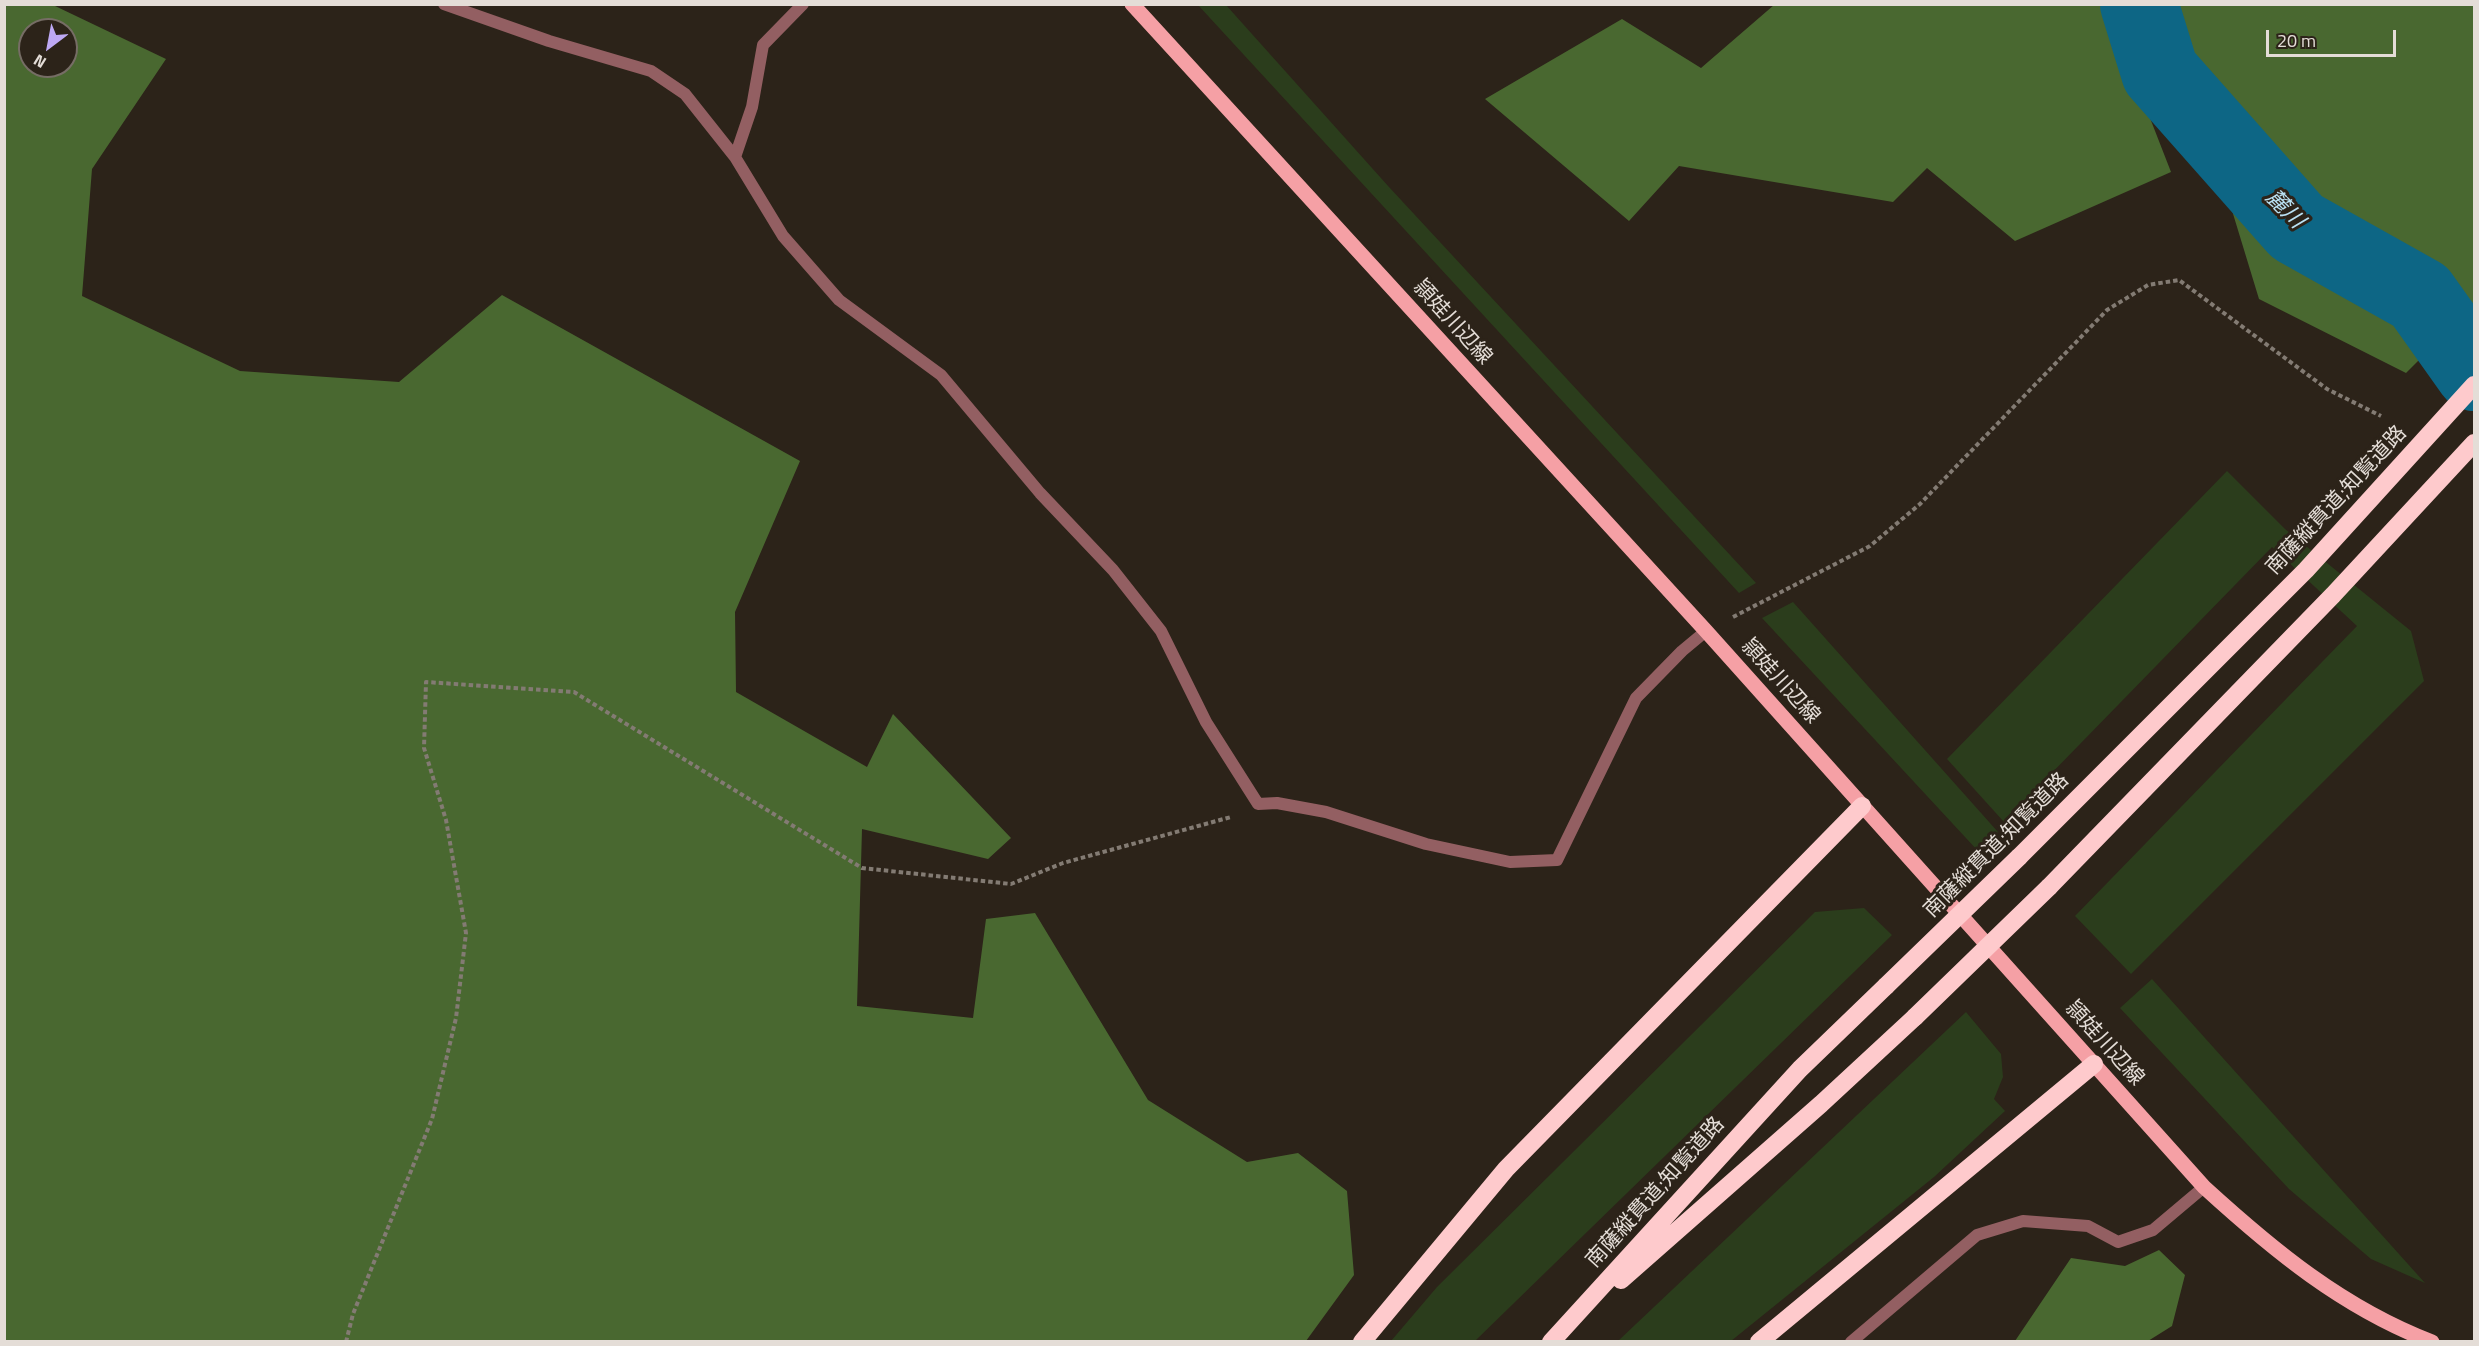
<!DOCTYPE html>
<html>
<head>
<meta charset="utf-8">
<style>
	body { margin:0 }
	#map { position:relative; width:2479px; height:1346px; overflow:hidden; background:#2c2319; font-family:"Titillium Web",sans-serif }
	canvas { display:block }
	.frame { position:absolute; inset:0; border:6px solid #e4ddd7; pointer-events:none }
	.north { position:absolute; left:18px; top:18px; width:60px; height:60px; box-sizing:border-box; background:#2c2319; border:2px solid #766d65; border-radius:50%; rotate:212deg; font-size:16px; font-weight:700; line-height:24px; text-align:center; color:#e4ddd7 }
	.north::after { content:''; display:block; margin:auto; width:21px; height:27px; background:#bea9f4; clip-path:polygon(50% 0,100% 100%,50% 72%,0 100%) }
	.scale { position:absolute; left:2266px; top:30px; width:130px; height:27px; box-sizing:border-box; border:3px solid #e4ddd7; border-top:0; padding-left:8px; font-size:18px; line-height:21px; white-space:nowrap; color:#e4ddd7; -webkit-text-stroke:4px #2c2319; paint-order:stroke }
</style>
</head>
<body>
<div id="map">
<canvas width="2479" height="1346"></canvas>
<div class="frame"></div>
<div class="north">N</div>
<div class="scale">20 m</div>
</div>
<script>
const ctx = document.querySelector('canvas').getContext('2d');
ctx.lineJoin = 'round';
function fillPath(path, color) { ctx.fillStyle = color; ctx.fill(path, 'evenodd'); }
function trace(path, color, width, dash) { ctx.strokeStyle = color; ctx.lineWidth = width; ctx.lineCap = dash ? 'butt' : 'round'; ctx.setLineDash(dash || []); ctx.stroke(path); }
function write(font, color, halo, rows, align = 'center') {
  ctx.font = font + ' "Titillium Web","Noto Sans JP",sans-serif'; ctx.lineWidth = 6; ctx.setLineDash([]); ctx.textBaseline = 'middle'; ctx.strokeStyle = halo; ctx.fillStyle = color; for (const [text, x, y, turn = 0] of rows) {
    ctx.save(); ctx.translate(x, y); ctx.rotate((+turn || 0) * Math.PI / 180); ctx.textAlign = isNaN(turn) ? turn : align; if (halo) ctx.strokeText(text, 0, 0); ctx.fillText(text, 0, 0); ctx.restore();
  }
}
const green = new Path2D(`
	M1198,5H1226L1389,187L1756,583L1739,593Z
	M2227,471L2285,529L2411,631L2424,681L2131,974L2075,916L2357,626L2272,547L2004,822L1947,759Z
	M1793,602L1998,832L1978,851L1762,618Z
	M1864,908L1892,935L1475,1341H1391L1437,1287L1815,912Z
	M2152,979L2425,1283L2371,1259L2289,1189L2120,1008Z
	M1966,1012L2001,1054L2003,1077L1994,1099L2005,1111L1934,1177L1731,1341H1618Z`);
const forest = new Path2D(`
	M5,4L53,5L166,59L92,169L82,296L240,371L399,382L502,295L800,461L735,612L736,692L867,767L893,714L1011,838L988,859L862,829L857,1006L973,1018L986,919L1035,913L1148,1100L1247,1162L1298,1153L1347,1191L1354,1275L1306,1341H5ZM30,30H66V66H30Z
	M1774,5H2106L2171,172L2015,241L1927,168L1893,202L1679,166L1629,221L1485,99L1622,19L1701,68Z
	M2166,5H2474V305L2406,373L2259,299L2187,63Z
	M2159,1250L2185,1275L2172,1326L2148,1341H2015L2071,1258L2125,1266Z`);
const river = new Path2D(`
	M2139,4L2160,72L2297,227L2420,296L2474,372`);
const path = new Path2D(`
	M1733,617L1870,546L1920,504L2107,310L2148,285L2179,280L2327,389L2381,416
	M346,1342L353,1314L432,1119L456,1018L466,933L446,820L424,748L426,682L574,692L862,868L1011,884L1063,863L1231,817`);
const street = new Path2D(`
	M444,4L549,41L651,71L685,94L735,157L783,236L839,300L941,375L1040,493L1113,570L1161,631L1206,722L1258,804L1277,803L1326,812L1426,844L1510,862L1557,860L1636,698L1682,651L1706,631
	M735,157L752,107L763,45L803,4
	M1851,1342L1977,1235L2023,1221L2088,1226L2118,1242L2153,1230L2204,1187`);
const primary = new Path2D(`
	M1132,4L1706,631L2204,1187C2273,1250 2343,1308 2432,1342`);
const highway = new Path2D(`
	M2019,857L2306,570L2474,385
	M2049,887L2333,595L2474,443
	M1621,1280L1821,1104L1915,1017
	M1362,1342L1506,1169L1862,806
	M1551,1342L1800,1069L1886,986
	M1759,1342L2094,1064`);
const highwayBridge = new Path2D(`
	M1886,986L2019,857
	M1915,1017L2049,887`);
const streetNames = [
	["頴娃川辺線",1452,323,48],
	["南薩縦貫道;知覧道路",2337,501,-47],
	["頴娃川辺線",1780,682,48],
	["南薩縦貫道;知覧道路",1997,846,-45],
	["頴娃川辺線",2104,1044,48],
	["南薩縦貫道;知覧道路",1656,1193,-48]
];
const waterNames = [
	["麓川",2284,210,45]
];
fillPath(green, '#2b3d1c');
fillPath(forest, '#496830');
trace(river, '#0d6685', 78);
trace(path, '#837b73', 4, [4.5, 3]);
trace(street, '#935f62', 12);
trace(primary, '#f5a0a5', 15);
trace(highway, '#fecacc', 18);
trace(highwayBridge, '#fecacc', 18);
write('21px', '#e4ddd7', '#2c2319', streetNames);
write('italic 22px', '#bbe2f4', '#2c2319', waterNames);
</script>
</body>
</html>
